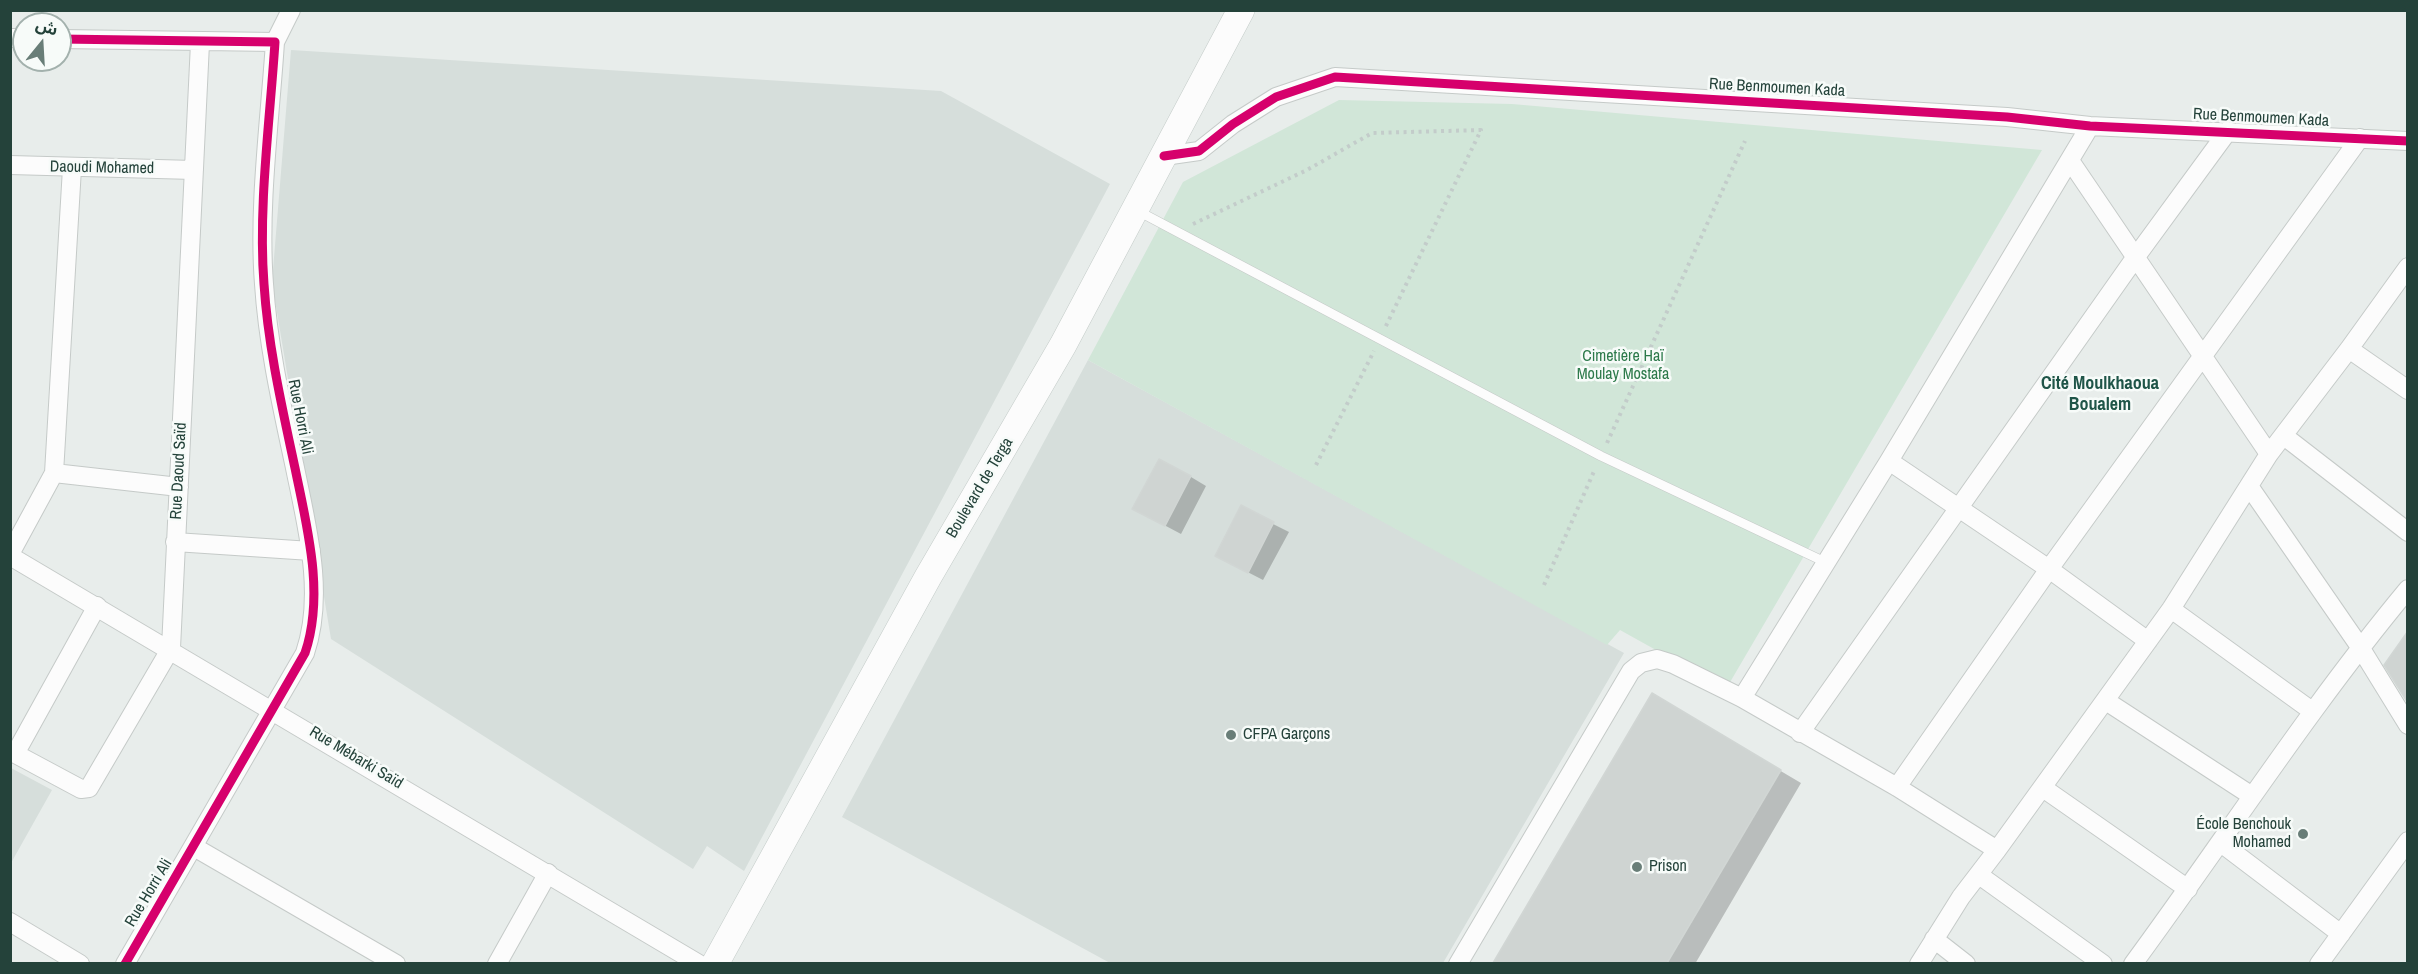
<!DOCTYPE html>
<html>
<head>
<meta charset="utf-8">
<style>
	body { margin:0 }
	#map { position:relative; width:2418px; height:974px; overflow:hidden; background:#e8edeb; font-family:"Archivo Narrow","Noto Sans Arabic",sans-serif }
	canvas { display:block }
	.frame { position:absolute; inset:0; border:12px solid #24423a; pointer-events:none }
	.north { position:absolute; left:12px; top:12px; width:60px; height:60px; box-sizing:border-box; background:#f7fbf9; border:2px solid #a3b1ad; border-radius:50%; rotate:18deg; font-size:16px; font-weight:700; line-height:24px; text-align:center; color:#24423a }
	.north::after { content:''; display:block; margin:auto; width:21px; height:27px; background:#697e78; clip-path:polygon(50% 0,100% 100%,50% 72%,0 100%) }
</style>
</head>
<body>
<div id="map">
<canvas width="2418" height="974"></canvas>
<div class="frame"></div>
<div class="north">ش</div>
</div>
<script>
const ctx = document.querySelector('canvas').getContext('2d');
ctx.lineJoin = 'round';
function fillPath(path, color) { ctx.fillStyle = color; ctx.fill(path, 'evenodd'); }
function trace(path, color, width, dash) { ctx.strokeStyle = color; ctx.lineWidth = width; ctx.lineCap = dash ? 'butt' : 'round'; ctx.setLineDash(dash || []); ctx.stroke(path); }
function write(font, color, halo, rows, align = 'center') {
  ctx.font = font + ' "Archivo Narrow",sans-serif'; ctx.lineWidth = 5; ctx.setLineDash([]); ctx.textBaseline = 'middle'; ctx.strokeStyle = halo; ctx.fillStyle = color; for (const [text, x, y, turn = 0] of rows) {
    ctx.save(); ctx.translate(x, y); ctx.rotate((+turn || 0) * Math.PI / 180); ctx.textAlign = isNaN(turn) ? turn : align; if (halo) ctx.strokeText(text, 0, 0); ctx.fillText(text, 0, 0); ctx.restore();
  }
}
const built = new Path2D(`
	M291,50L941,91L1110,184L744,871L707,846L693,869L331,639L272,282Z
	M1088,360L1624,653L1443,963H1110L842,817Z
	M11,768L52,790L11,863Z`);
const green = new Path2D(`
	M1339,100L1512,104L2042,150L1726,689L1620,630L1607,645L1088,360L1183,182Z`);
const shadow = new Path2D(`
	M1191,477L1206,486L1181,534L1149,517Z
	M1273,524L1289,532L1263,580L1232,564Z
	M1652,695L1801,783L1695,964H1495Z`);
const building = new Path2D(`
	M1159,459L1191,476L1165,526L1132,509Z
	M1241,505L1274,522L1248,573L1215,556Z
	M2408,631V703L2384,665Z
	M1652,693L1781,770L1667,963H1493Z`);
const path = new Path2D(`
	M1193,224L1307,170L1372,133L1481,130L1385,328
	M1607,443L1745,141
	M1316,465L1374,351
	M1544,585L1595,469`);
const service = new Path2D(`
	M1138,211L1601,456L1825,562`);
const minor = new Path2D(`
	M10,38H24
	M60,39L275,42C270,120 258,207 264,284C268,346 282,407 295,468C307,527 325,594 305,653L125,964
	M275,42L291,10
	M1164,156L1199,151L1233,124L1276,97L1335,77L2007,117L2090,126L2408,141
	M2071,162L2269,454
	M10,165L194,170
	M2349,349L2408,390
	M2284,436L2408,532
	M1889,461L2049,569L2148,641
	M54,473L179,487
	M2249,486L2360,647L2408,725
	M175,542L311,551
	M10,554L54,473L72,168
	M10,556L699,964
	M2171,609L2312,711
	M1742,698L1889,461L2090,126
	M2106,701L2252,796
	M1800,733L2135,258L2228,131
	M10,751L81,789L89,788L171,648L200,43
	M15,754L97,606
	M1897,787L2049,569L2360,138
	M2043,788L2188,889
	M2221,843L2341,934
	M194,847L396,964
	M1997,850L2171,609L2269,454L2349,349L2408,267
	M1979,875L2103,964
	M10,922L80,964
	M1934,939L1966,964
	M497,964L548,873
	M1458,964L1631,671L1641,663L1657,659L1673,664L1742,698L1897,787L1997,850L1961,897L1919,964
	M2133,964C2225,839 2309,708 2408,589
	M2319,964L2408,841`);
const secondary = new Path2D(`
	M715,964L928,577L1063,345L1241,10`);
const cycleway = new Path2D(`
	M60,39L275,42C270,120 258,207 264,284C268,346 282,407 295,468C307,527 325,594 305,653L125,964
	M1164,156L1199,151L1233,124L1276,97L1335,77L2007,117L2090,126L2408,141`);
const markers = [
	[1231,735,6,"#697e78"],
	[2303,834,6,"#697e78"],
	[1637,867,6,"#697e78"]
];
const streetNames = [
	["Rue Benmoumen Kada",1777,88,3],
	["Rue Benmoumen Kada",2261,118,3],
	["Daoudi Mohamed",102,168,1],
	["Rue Horri Ali",300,417,79],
	["Rue Daoud Saïd",179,471,-87],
	["Boulevard de Terga",980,488,-59],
	["Rue Mébarki Saïd",356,758,31],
	["Rue Horri Ali",149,893,-59]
];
const parkNames = [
	["Cimetière Haï",1623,357],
	["Moulay Mostafa",1623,375]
];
const poiNames = [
	["CFPA Garçons",1243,735],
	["École Benchouk",2291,825,"right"],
	["Mohamed",2291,843,"right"],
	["Prison",1649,867]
];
const neighbourhoodNames = [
	["Cité Moulkhaoua",2100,384],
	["Boualem",2100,405]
];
fillPath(built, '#d6dedb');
fillPath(green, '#d1e6d8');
fillPath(shadow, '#0003');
fillPath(building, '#cfd4d2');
trace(building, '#d1d6d4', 1.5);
trace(service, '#c5cac8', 10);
trace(minor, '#c5cac8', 20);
trace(secondary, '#c3cbc8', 28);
trace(path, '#c3ccca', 4, [3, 4.5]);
trace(service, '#fcfcfc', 9);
trace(minor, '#fcfcfc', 18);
trace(secondary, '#fcfcfc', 27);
trace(cycleway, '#d6006c', 9);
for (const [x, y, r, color] of markers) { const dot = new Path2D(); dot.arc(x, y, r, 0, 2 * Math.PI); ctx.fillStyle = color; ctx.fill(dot); trace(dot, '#f7fbf9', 2); }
write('16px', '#24423a', '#f7fbf9', streetNames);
write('16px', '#2d7a4b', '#f7fbf9', parkNames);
write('16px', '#24423a', '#f7fbf9', poiNames, 'left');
write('bold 18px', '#1f5548', '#f7fbf9', neighbourhoodNames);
</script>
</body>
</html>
